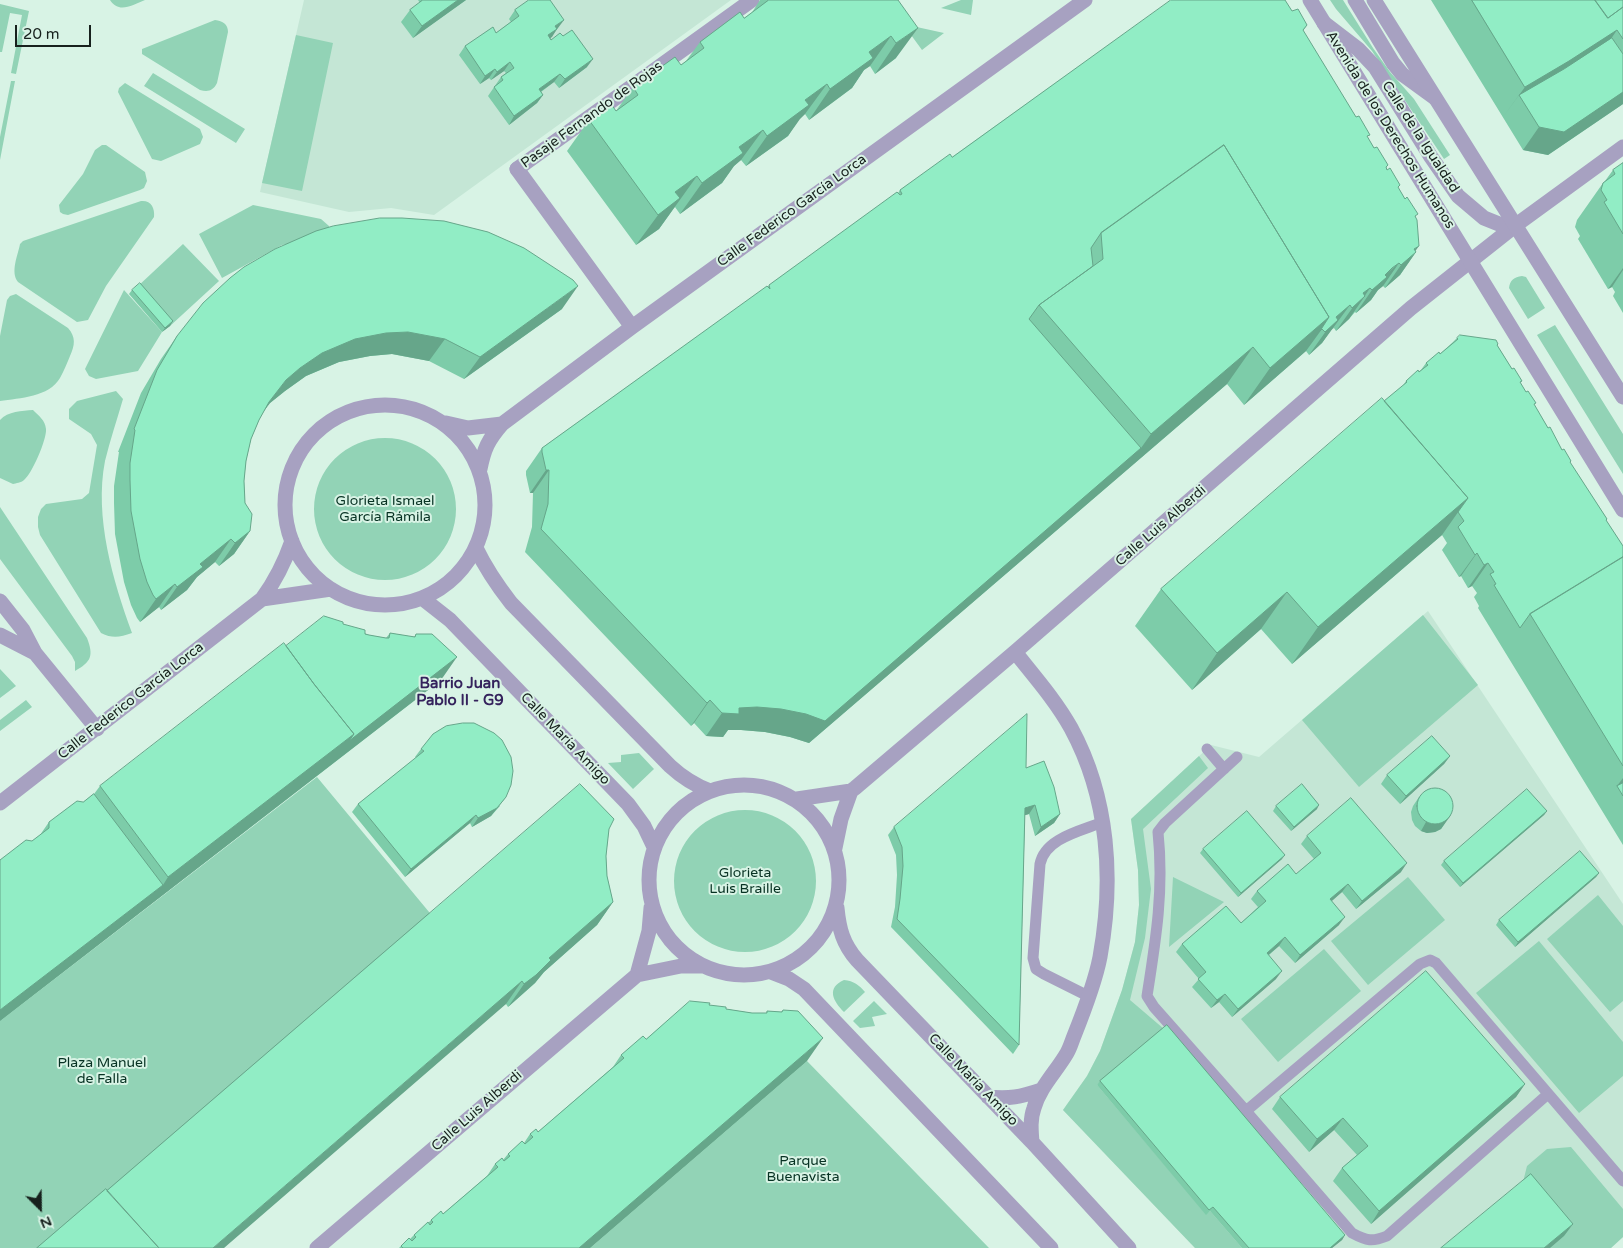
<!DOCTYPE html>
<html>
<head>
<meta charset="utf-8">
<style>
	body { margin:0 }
	#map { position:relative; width:1623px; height:1248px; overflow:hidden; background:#d8f3e5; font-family:"Varela Round",sans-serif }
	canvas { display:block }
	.north { position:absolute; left:15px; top:1183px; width:50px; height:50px; -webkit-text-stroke:4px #d8f3e5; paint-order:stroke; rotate:157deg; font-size:14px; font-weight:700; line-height:20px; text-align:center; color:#17211d }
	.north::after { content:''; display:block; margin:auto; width:18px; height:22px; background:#17211d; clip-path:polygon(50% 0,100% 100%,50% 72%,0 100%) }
	.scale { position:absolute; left:15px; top:25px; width:76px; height:22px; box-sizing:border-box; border:2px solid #17211d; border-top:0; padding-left:6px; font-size:15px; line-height:18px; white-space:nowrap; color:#17211d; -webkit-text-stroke:4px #d8f3e5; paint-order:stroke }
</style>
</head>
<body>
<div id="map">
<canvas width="1623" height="1248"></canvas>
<div class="north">N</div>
<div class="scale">20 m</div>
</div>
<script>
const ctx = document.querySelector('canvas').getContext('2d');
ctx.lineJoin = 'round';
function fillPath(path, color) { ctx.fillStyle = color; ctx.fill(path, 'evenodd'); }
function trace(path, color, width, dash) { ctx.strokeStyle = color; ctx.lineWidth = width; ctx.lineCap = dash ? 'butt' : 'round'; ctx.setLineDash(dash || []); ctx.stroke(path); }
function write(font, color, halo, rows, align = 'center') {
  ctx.font = font + ' "Varela Round",sans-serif'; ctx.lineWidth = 4; ctx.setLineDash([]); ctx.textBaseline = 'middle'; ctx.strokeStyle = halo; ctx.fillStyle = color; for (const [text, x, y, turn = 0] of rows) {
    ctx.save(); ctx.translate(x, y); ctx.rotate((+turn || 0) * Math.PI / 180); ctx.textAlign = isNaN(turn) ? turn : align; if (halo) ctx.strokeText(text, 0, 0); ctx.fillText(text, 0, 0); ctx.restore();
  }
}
const built = new Path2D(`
	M304,0H731L434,215L391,208L349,212L260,192Z
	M1428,611L1623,904V1237L1611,1248H1195L1063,1110L1087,1076L1100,1051L1122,990L1135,942L1139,905L1138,870L1131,819L1211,745L1259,757Z`);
const green = new Path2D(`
	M110,0H145C132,5 119,14 110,0Z
	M961,0H973L971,15L941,8Z
	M1330,0H1343L1373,48L1390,72L1414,99L1450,155L1444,159L1372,51L1336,9Z
	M0,4L29,11L16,74L11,73L22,15L10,13L2,52H0Z
	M215,20C223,21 228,24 228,32L217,83C213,91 208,92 200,90L142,54V49Z
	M903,24L944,33L922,50Z
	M296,35L333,43L302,191L262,183Z
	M153,73L245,129L236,143L144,86Z
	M11,81H15L0,160V137Z
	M125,83L200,129L203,137L200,144L161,161L152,159L118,92L119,88Z
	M102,145H106L145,172L147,181L144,188L140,190L68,215L63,214L60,212L59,205L83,174L95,150Z
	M141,201C151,200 155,208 154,217L106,286L88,320L77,322L18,282C10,272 18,255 20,244L23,241Z
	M253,205L321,219L329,226L330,238L282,245L222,278L199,234Z
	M183,244L219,281L170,326L137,287Z
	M1522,276L1526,277L1545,308L1528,319L1509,288C1510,280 1514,277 1522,276Z
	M124,290L162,332L138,371L96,379L89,376L85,369Z
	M16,294L68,328C76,337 75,345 70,356C67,363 64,371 60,378C49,397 20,398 0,401V336L7,300L10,296Z
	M1555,325L1623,434V474L1537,335Z
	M116,391L123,399C117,420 110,440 105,461C94,517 113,581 132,633C120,637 113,639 101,633L40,535L38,527V517L41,509L46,504L82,499L89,493L97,445L91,434L69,419V409L77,401Z
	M33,410C39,416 45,420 46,429C47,439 32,474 24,480C21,483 16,483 13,484L0,478V420C8,411 22,411 33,410Z
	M314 509a71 71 0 1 1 142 0a71 71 0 1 1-142 0Z
	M0,507L87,638C94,656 91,662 75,671V662L72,656L0,559Z
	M1423,615L1478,685L1359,787L1302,720Z
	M0,669L16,686L0,698Z
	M26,700L32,707L0,731V720Z
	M639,753L654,769L633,789L608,763L621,762V755Z
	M1199,756L1208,768L1143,829L1151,889L1145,938L1130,1000L1164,1029L1097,1085L1206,1214L1210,1211L1242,1248H1195L1063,1110L1087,1076L1100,1051L1122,990L1135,942L1139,905L1138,870L1131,819Z
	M317,777L434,918L51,1248H0V1021Z
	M674 881a71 71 0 1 1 142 0a71 71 0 1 1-142 0Z
	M1173,877L1224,902L1169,947Z
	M1408,877L1445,920L1368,985L1331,941Z
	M1598,895L1623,926V1001L1610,1012L1547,939Z
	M1539,941L1623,1042V1076L1579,1113L1476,993Z
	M1324,949L1361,991L1278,1062L1241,1019Z
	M844,980C854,981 859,985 865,992L844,1012C833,1001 826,988 844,980Z
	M874,1001L887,1014L872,1017L875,1026L860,1028L853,1021Z
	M807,1061L989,1248H590Z
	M1571,1147L1623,1209V1237L1611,1248H1550L1522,1186L1527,1166L1547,1149Z`);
const service = new Path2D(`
	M1207,749L1224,769
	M1237,757L1165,823L1158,832C1164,890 1156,939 1147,996L1154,1007L1246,1111L1420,964L1430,960L1436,963L1623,1181
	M1088,996L1044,974L1036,969L1033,958L1040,864C1045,838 1081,831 1103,822
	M1246,1111L1352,1233C1367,1241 1372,1242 1387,1236L1548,1094`);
const pedestrian = new Path2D(`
	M517,169L752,0`);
const minor = new Path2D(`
	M1355,0L1393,63L1402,74L1435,98
	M1324,23L1358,49L1375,67L1431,157L1458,196L1484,218L1499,224L1516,225
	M517,169L632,327
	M285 505a100 100 0 1 1 200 0a100 100 0 1 1-200 0Z
	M446,423L468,428L502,424
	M480,469C484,449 488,440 502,424L632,327L1085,0
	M476,548C486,569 497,585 511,603L670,766C683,778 694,785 710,791
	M422,598L450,620L628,804L644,826L654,847
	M262,599L331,589
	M0,601L23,630L35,653L97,729
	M0,635L35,653
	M1015,652C1035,677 1056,701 1071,728C1109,798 1114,880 1100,957C1095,983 1084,1011 1074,1036C1072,1041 1070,1048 1067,1053C1056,1072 1040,1087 1034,1108C1030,1119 1031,1130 1032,1142
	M649 880a95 95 0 1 1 190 0a95 95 0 1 1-190 0Z
	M797,799L851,791L855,788L1015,652L1411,308L1516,225L1623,147
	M0,803L262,599C276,580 284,564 292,541
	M835,848L841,819L851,791
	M837,908C839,929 843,944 857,960L1032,1142L1129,1248
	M771,972L789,979L804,989L1051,1248
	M637,975L649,931L651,908
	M988,1097C1010,1099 1020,1097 1041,1090
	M317,1248L637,975L681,966H701`);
const tertiary = new Path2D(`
	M1310,0L1623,510
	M1374,0L1623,397`);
const wall = new Path2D(`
	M418,0H466L413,38L401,22L410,10L420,3Z
	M760,0H898L896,58L875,74L870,66L864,70L852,88L809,120L805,114L799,119L788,136L746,166L741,160L734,166L722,183L680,214L675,207L674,208L659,229L636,245L567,151L589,120L616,111L633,87L681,65L686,61L700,42L744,18L751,14Z
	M1431,0H1623V104L1548,155L1523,150Z
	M515,10L558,28L550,38L587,67L559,88L554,82L541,92L543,95L537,103L509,125L488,96L501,77L506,73L504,71L491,80L489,78L480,84L459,55L465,46L496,33L511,22L509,19Z
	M1292,11L1307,25L1303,31L1374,148L1388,165L1386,168L1416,217L1415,251L1416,252L1400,275L1385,288L1383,286L1378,290L1371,300L1356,313L1355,312L1349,319L1336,331L1334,328L1331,330L1322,343L1309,355L1306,351L1244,405L1227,384L809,743L790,737L765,732L741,730H728L723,737L706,736L694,723L691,726L525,552L532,527L533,493H530L526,475V471L542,448L898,193L900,190L952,157Z
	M1623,163V313L1613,296L1615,292L1612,287L1608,289L1578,239L1580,236L1575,227L1577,220L1603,183L1605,181L1613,170Z
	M132,290L170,326L162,332L129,294Z
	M562,309L464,379L429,361L392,354L370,356L339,362L306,376L285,391L270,403L264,411L259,420L251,439L246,461L244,481L245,503L250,531L234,554L219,566L215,562L197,577L187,590L161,610L159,607L140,622L137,618L131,605L124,582L115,534L114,503V486L119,452H118L141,393L161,359L177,336Z
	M1457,338L1497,345L1512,369L1522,381L1520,383L1562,450L1571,461L1570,463L1607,519L1606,521L1623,546V845L1478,608L1479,606L1474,597L1477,593L1472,586L1468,588L1461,576L1459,577L1442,550L1447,543L1442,535L1292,664L1261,629L1192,690L1135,626L1161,589L1384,401L1402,387L1406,381L1421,370L1426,363L1440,354L1453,342Z
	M343,624L369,635L386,638L390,633L414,637L416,634L441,680L0,1021L32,841L40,835L49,822L83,802L94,794L100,786L286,646Z
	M421,749L500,806L491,816L472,827L470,823L405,877L352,812L358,804L416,758L415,757Z
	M1450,756L1444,764L1400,804L1381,784L1387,775Z
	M1026,768L1060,814L1054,823L1035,836L1029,814L1025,815L1019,1045L1013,1054L891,927L895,907L897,875L896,855L888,835L894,827Z
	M1419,797L1445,823L1441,829L1435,832L1427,833L1421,831L1415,826L1412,820L1411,812L1413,806Z
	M1276,806L1317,809L1291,831L1273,811Z
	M1547,811L1544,815L1460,887L1441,865L1444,861Z
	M609,829L606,856L607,876L613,902L597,925L544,972L535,983L508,1007L506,1004L107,1191Z
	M1307,836L1401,872L1356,909L1342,892L1331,901L1339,925L1295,963L1279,946L1269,955L1276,979L1232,1017L1219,1002L1211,1008L1192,987L1199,979L1176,952L1182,944L1241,923L1258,907L1251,899L1257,891L1296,874L1314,859L1301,844Z
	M1203,849L1282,859L1238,897L1200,853Z
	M1599,873L1596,877L1515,947L1496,925L1499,920Z
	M709,1005L726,1009L752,1013H766L767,1011L781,1012L783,1010L807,1061L590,1248H399L401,1246L410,1239L414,1235L428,1223L431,1220L443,1214L487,1176L495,1164L503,1160L508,1154L524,1143L530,1134L538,1132L613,1067L621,1055L646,1039Z
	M1100,1081L1345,1235L1342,1240L1332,1248H1242L1210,1211L1206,1215L1097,1085Z
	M1525,1084L1516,1097L1371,1224L1333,1181L1342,1168L1357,1155L1334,1130L1309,1152L1272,1109L1280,1097Z`);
const shadedWall = new Path2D(`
	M458,0H466L413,38L422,26Z
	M564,20L558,28L550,34L555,26Z
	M918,28L896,58L875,74L896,43Z
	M557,29L552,37L542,44L548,35Z
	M1617,30L1596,61L1519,95L1503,117L1525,87Z
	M891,36L870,66L864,70L852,88L809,120L830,89L869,52Z
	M593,59L587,67L559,88L565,79Z
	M510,62L504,71L491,80L497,72Z
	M495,69L489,78L480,84L485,76Z
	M560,74L554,82L533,97L539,89Z
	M827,84L805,114L800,119L788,136L746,166L767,136L805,100Z
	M1623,92V104L1548,155L1523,150L1539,127Z
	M543,95L537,103L509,125L514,116Z
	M763,130L741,160L734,166L722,183L680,214L702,183L739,147Z
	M697,176L659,229L636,245L675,192Z
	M1419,246L1411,257L1416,252L1400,275L1385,288L1401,265L1414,249Z
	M1399,263L1383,286L1378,290L1371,300L1356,313L1372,290L1385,275Z
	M1623,268V270L1612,287L1608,289Z
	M578,286L562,309L464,379L480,357Z
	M1370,288L1362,300L1365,296L1349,319L1336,331L1363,293Z
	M1350,305L1322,343L1309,355L1336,317Z
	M1329,317L1322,329L1306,351L1244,405L1270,368Z
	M173,321L170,326L162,332L165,328Z
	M408,332L445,339L429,361L392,354L370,356L339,362L306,376L285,391L270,403L253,425L269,402L286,380L300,368L322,353L355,339L386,333Z
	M1253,347L1227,384L809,743L790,737L765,732L741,730H728L723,737L706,736L722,713L739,708L1141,448L1151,434Z
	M546,470H549L533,493H530Z
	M1468,498L1442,535L1292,664L1318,627Z
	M250,531L234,554L219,566L235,543Z
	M231,539L215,562L197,577L187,590L161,610L177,587L200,564Z
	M1477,553L1461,576L1459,577L1475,555Z
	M1488,563L1472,586L1468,588L1484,565Z
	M175,584L159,607L140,622L156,599Z
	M1287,592L1261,629L1192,690L1217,653Z
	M457,657L441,680L0,1021V1010L163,885L168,877L354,734Z
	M710,700L694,723L691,726L707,703Z
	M1450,756L1444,764L1400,804L1406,796Z
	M1623,778V795L1617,786Z
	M506,797L491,816L472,827L478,818Z
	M1035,805L1029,814L1019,817L1025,808Z
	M1319,805L1317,809L1291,831L1294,827Z
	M1547,811L1544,815L1460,887L1463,883Z
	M1060,814L1054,823L1035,836L1041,827Z
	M476,815L470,823L405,877L411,869Z
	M1451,815L1441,829L1435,832L1427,833L1421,831L1426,822Z
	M1285,855L1282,859L1238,897L1241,893Z
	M1407,863L1401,872L1356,909L1362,901Z
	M1599,873L1596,877L1515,947L1518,942Z
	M1348,884L1342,892L1324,908L1330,899Z
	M613,902L597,925L544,972L535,983L508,1007L524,984L549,958Z
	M1345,917L1339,925L1295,963L1300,955Z
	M1285,937L1279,946L1261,961L1267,953Z
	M1282,971L1276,979L1232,1017L1238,1009Z
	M522,981L506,1004L224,1248H213Z
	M1225,994L1219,1002L1211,1008L1217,1000Z
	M823,1038L807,1061L590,1248H579Z
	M1525,1084L1516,1097L1371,1224L1379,1211Z
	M1343,1118L1334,1130L1309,1152L1317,1139Z
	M1573,1224L1564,1236L1550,1248H1544Z
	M1345,1235L1342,1240L1332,1248H1330Z`);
const building = new Path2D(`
	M423,0H458L422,26L410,10Z
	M529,0H550L564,20L555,26L557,29L548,35L551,40L560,33L563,36L572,30L593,59L565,79L560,74L539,89L543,95L514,116L494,87L503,80L501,77L514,68L510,62L497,72L495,69L485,76L465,46L493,27L496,33L519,16L515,10Z
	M769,0H898L918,28L896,43L891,36L869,52L873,58L830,89L827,84L805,100L809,105L767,136L763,130L739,147L743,153L702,183L697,176L675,192L680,198L658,215L589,120L611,104L616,111L638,95L633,87L675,57L681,65L704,48L700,42L740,12L744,18Z
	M1171,0H1285L1292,11L1298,9L1307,25L1303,30L1356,117L1359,116L1370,135L1367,136L1374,148L1377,147L1388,165L1386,167L1387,170L1390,168L1400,185L1398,187L1405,199L1407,197L1418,214L1415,216L1417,220L1419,246L1414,249L1416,252L1401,265L1399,263L1392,268L1385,275L1387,277L1372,290L1370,288L1363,293L1365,296L1352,308L1350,305L1336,317L1338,320L1325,332L1322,329L1320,331L1329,317L1224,145L1101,233L1091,248L1093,266L1039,305L1029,319L1141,448L825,721L806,714L781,709L757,707L739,708V714L722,713L710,700L707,703L541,529L548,504L549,470H546L542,452V448L767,286L770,289L769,285L897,192L900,195L902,194L900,190L950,154L952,157Z
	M1472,0H1595L1608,18L1623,7V39L1617,30L1569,61L1525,87Z
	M1595,0H1623V7L1608,18Z
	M1612,38L1623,54V92L1564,132L1539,127L1519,95L1564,69Z
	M1224,145L1329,317L1270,368L1253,347L1151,434L1039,305L1103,259L1101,233Z
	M1623,163V234L1604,202L1607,200L1601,190L1603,183L1615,174L1613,170Z
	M380,218H402L444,221L488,232L524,248L573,280L578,286L480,357L445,339L408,332L386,333L355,339L322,353L300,368L286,380L269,402L259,420L251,439L246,461L244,481L245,503L252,514L250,531L235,543L231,539L200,564L203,567L177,587L175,584L156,599L153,595L147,582L140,559L131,511L130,480V463L135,430L134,429L157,370L177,336L203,303L230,278L244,267L275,249L316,231L333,226Z
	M140,283L173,321L165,328L132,290Z
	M1460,335L1496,340L1498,344L1497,345L1512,369L1514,368L1522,381L1520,382L1526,392L1528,391L1536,403L1534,404L1548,428L1550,427L1562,450L1564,449L1571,461L1570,462L1607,519L1606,520L1623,546V557L1530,614L1520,628L1494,585L1496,584L1490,574L1494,572L1488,563L1484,565L1477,553L1475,555L1458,527L1464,521L1458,512L1468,498L1384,401L1407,382L1406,381L1418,370L1419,372L1424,368L1428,365L1426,363L1439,352L1440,354L1458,339L1457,338Z
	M1382,398L1468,498L1318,627L1287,592L1217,653L1161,589Z
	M1623,557V766L1530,614Z
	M324,616L343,622V624L365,630V634L369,635L386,638H389L390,633L415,637L416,634H432L457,657L349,741L354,734L314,684L286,646Z
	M284,643L314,684L354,734L168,877L100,786Z
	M1027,714L1026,768L1044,761L1054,787L1060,814L1041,827L1035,805L1025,808L1019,1045L897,919L900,899L903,866L902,847L894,827Z
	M463,723H474L494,733L502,740L511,757L513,771L511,785L506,797L497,808L478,818L476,815L411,869L358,804L424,751L421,749L433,734L446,726Z
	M1432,736L1450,756L1406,796L1387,775Z
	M1623,783V796L1617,786Z
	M580,784L614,819L609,829L606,856L607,876L613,902L549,958L551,960L536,975L524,984L522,981L213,1248H159L107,1191Z
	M1302,784L1319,805L1294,827L1276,806Z
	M1417 806a18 18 0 1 1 36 0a18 18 0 1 1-36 0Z
	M1527,789L1547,811L1463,883L1444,861Z
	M94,794L163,885L0,1010V860L26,840L32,841L49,828V822L77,801L83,802Z
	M1351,798L1407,863L1362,901L1348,884L1330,899L1345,917L1300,955L1285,937L1267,953L1282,971L1238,1009L1225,994L1217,1000L1198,979L1206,972L1182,944L1226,906L1241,923L1266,901L1257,891L1288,864L1296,874L1321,853L1307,836Z
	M1247,811L1285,855L1241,893L1203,849Z
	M1580,851L1599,873L1518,942L1499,920Z
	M1426,971L1525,1084L1379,1211L1342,1168L1368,1146L1343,1118L1317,1139L1280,1097Z
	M690,1001L710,1003L709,1005L726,1007V1009L752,1013H767V1011L782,1012L783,1010L798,1011L823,1038L579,1248H403L401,1246L409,1238L412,1241L416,1237L414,1235L428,1222L430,1225L433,1222L431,1220L441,1211L443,1214L498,1167L495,1164L502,1158L504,1161L510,1156L508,1154L522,1141L525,1144L533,1137L530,1134L536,1129L538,1132L624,1058L621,1055L643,1036L646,1039Z
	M1167,1025L1345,1235L1330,1248H1249L1213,1207L1209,1210L1100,1081Z
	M1531,1174L1573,1224L1544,1248H1441Z
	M106,1189L159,1248H37Z`);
const streetNames = [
	["Pasaje Fernando de Rojas",592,115,-36],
	["Avenida de los Derechos Humanos",1390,130,58],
	["Calle de la Igualdad",1420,137,57],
	["Calle Federico García Lorca",792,211,-36],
	["Calle Luis Alberdi",1161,526,-41],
	["Calle Federico García Lorca",131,701,-38],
	["Calle María Amigo",565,739,46],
	["Calle María Amigo",973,1080,46],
	["Calle Luis Alberdi",477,1111,-41]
];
const parkNames = [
	["Glorieta Ismael",385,501],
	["García Rámila",385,517],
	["Glorieta",745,873],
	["Luis Braille",745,889],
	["Plaza Manuel",102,1063],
	["de Falla",102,1079],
	["Parque",803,1161],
	["Buenavista",803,1177]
];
const neighbourhoodNames = [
	["Barrio Juan",460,684],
	["Pablo II - G9",460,701]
];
fillPath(built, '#c4e6d5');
fillPath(green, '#92d3b6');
trace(service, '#a7a1c1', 11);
trace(pedestrian, '#a7a1c1', 15);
trace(minor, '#a7a1c1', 15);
trace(tertiary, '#a7a1c1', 15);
fillPath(wall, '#7dcca9');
fillPath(shadedWall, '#66a68a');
fillPath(building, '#91edc5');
trace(building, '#66a68a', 1);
write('14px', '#17211d', '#d8f3e5', streetNames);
write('14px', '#073223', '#d8f3e5', parkNames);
write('bold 15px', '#34225c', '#d8f3e5', neighbourhoodNames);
</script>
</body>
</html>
